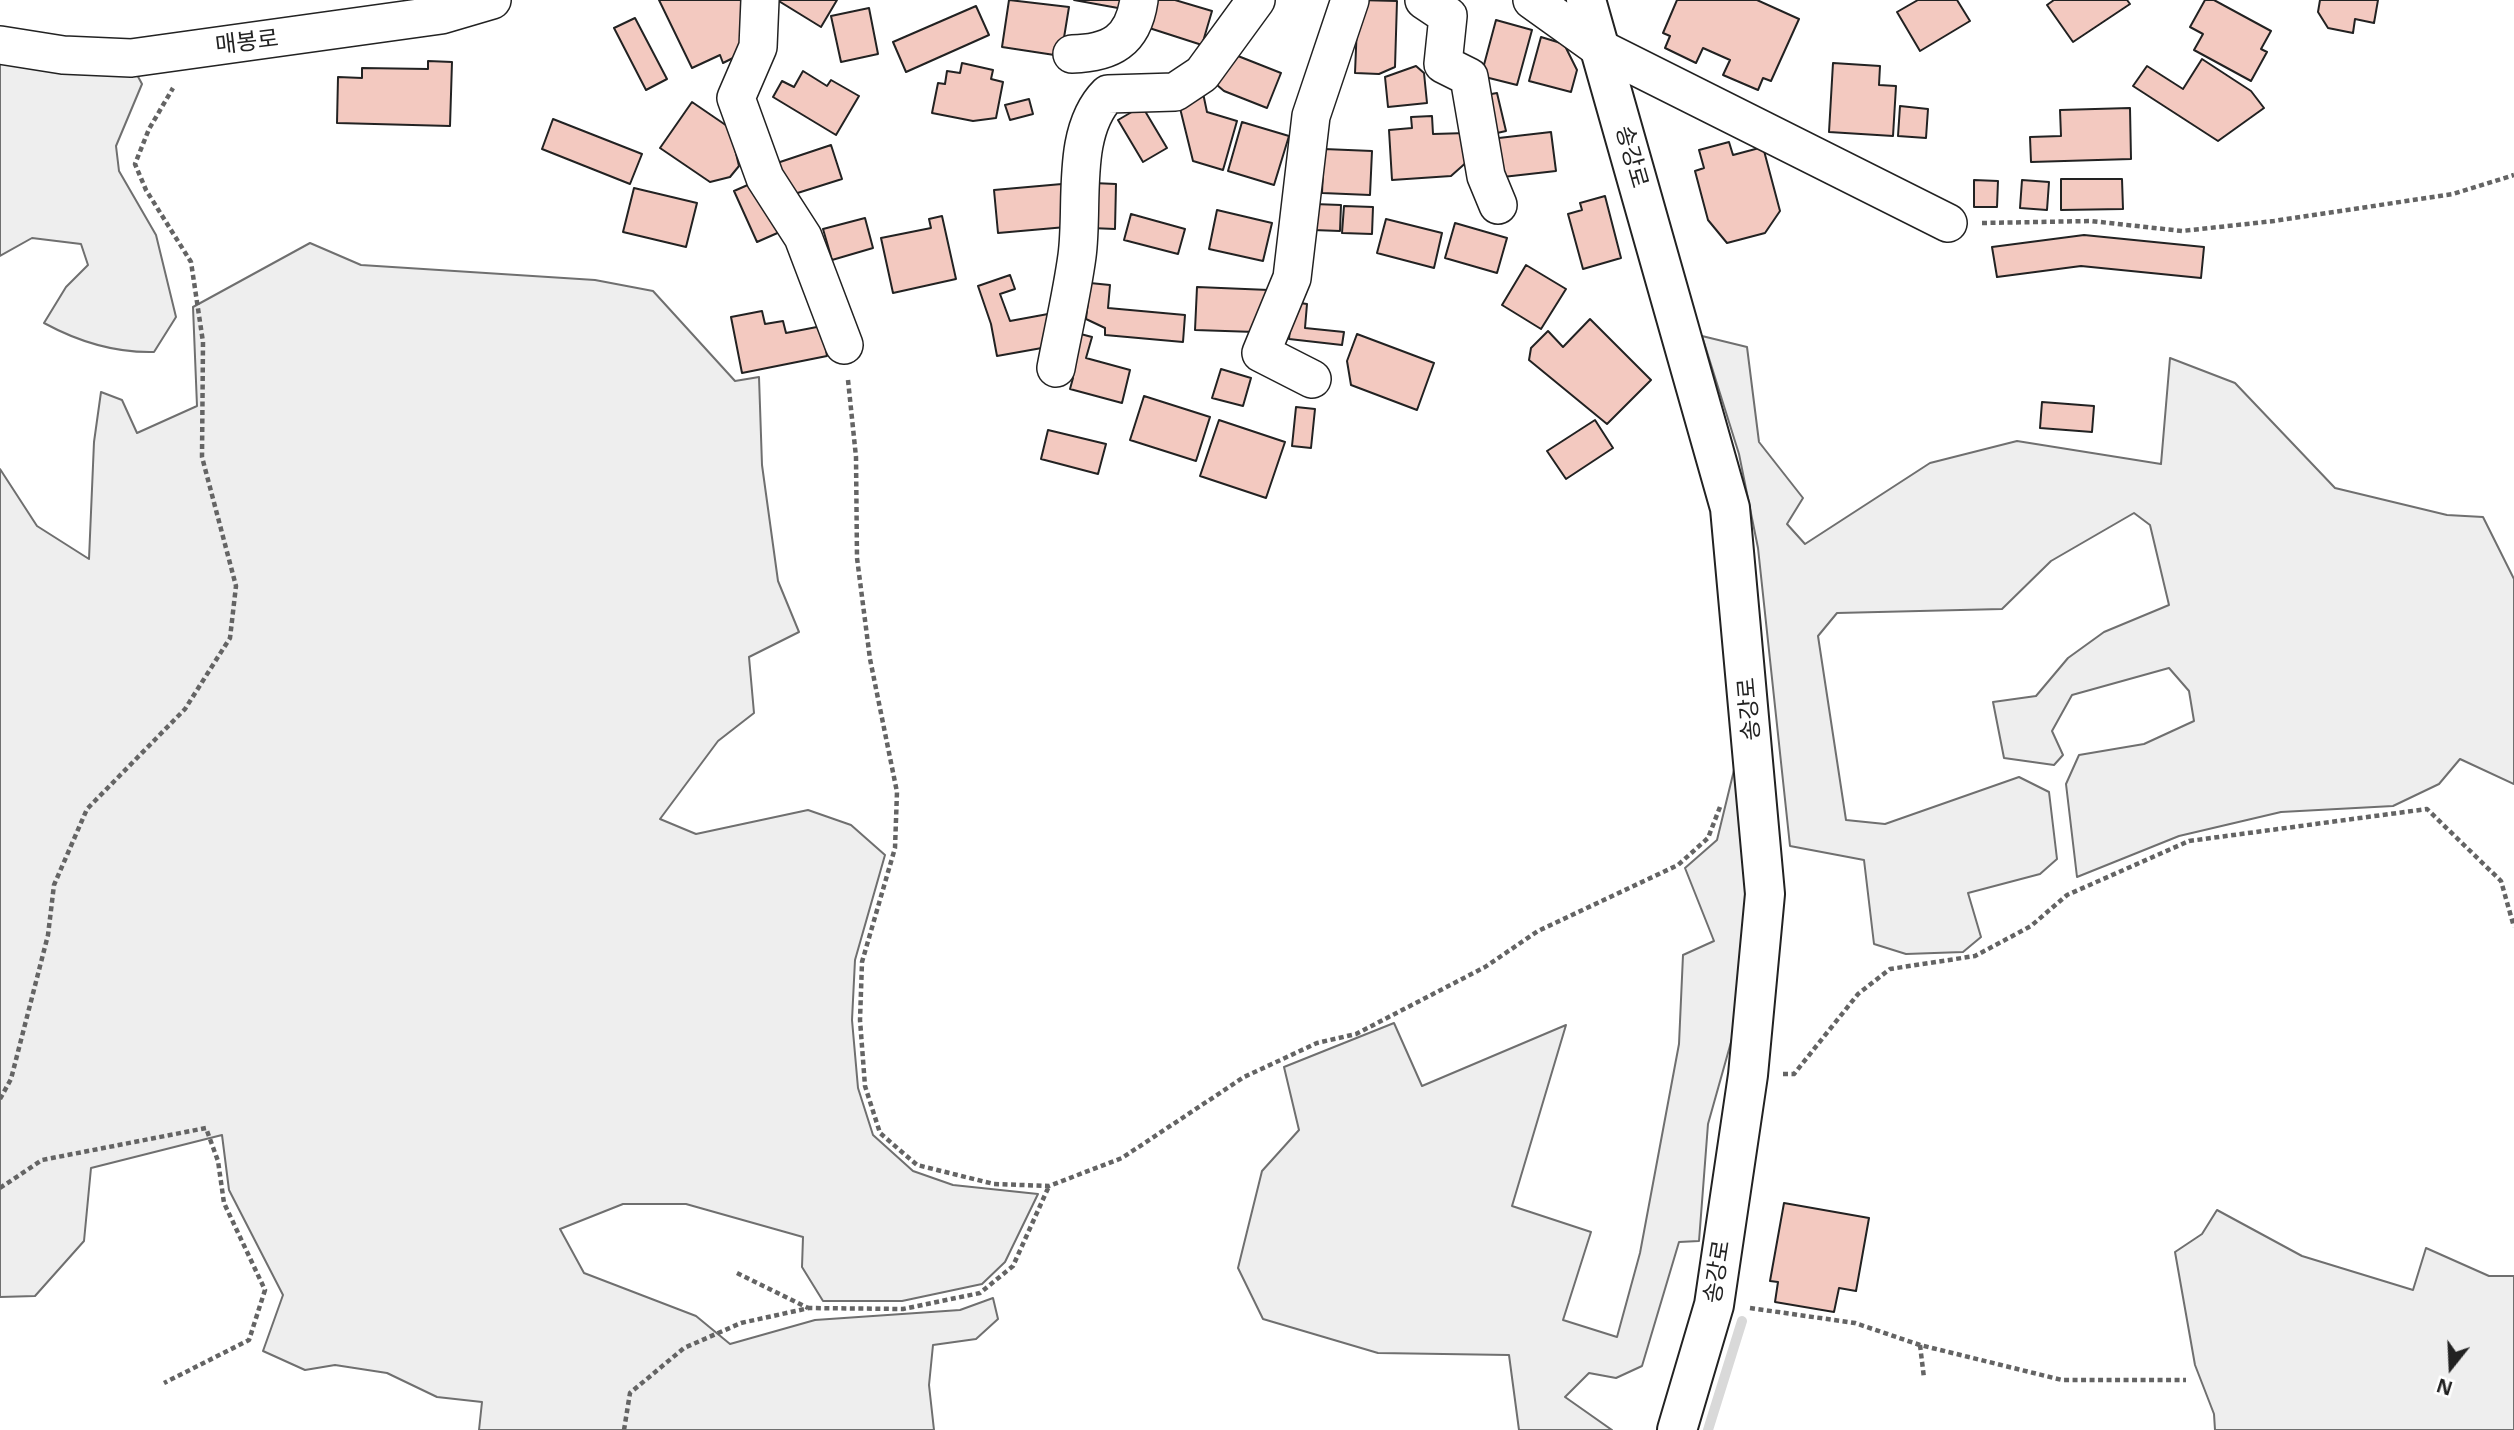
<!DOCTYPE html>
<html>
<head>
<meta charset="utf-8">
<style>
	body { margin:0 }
	#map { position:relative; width:2514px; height:1430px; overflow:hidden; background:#fff; font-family:"Open Sans",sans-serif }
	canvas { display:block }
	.north { position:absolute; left:2416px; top:1332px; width:70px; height:70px; -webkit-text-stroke:5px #fff; paint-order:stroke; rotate:198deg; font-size:19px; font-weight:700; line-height:28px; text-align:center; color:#222 }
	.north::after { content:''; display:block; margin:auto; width:24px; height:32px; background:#222; clip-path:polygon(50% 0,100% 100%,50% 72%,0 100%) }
</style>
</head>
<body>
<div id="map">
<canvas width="2514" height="1430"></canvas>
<div class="north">N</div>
</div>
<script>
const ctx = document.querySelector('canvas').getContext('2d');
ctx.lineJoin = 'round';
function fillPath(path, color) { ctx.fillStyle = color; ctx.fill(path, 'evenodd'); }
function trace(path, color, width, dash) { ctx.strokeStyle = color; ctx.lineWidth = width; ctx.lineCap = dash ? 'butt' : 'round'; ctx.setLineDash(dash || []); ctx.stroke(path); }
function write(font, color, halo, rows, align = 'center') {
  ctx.font = font + ' "Open Sans","Noto Sans KR",sans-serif'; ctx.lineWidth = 5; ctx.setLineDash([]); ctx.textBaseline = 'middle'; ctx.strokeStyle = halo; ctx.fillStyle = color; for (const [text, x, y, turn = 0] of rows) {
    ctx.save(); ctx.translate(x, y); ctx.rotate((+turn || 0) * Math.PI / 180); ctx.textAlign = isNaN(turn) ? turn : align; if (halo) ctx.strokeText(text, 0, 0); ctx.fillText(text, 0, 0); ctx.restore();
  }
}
const green = new Path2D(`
	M0,56L135,71L142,84L116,146L119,171L156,235L176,317L154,352C114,353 79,342 44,323L66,287L88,265L81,244L32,238L0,256Z
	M310,243L361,265L595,280L653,291L735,381L759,377L762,465L778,581L799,632L749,657L754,713L718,741L660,819L696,834L808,810L851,825L885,855L855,960L852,1020L858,1088L873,1135L913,1171L953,1185L1038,1194L1005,1262L982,1284L902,1301H823L802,1267L803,1237L686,1204H623L560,1229L584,1273L696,1316L730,1344L815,1320L960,1310L993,1298L998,1319L976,1339L933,1345L929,1385L934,1430H479L482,1402L437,1397L387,1373L335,1365L305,1370L263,1351L283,1295L229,1190L222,1135L91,1168L84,1241L35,1296L0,1297V469L37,526L89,559L94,442L101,392L122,400L137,433L197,406L193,307Z
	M1702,336L1747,347L1759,442L1803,498L1787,524L1805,544L1930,463L2017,441L2161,464L2170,358L2235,383L2335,488L2447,515L2483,517L2514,579V784L2460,759L2439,784L2393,806L2281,812L2179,836L2077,877L2066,784L2079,755L2144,744L2194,721L2189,691L2169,668L2072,695L2052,731L2063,755L2054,765L2004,758L1993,702L2036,696L2068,658L2104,632L2169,605L2150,525L2134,513L2051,561L2002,609L1837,613L1818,636L1846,820L1885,824L2019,777L2049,792L2057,859L2040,874L1968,893L1981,937L1963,952L1906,954L1874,944L1864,860L1790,846L1758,548L1739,454Z
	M1744,729L1750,881L1735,1028L1708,1124L1699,1241L1679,1242L1642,1366L1616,1378L1589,1373L1565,1397L1612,1430H1519L1509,1355L1378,1353L1263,1319L1238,1268L1262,1171L1299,1130L1284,1067L1394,1023L1422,1086L1566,1025L1512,1206L1591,1232L1563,1320L1617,1337L1640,1253L1679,1044L1683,955L1714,941L1685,868L1717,840Z
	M2217,1210L2302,1256L2413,1290L2426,1248L2489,1276H2514V1430H2215L2214,1414L2195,1365L2175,1252L2202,1234Z`);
const stream = new Path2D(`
	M1708,1430L1742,1321`);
const building = new Path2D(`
	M659,0H748L751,49L723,63L720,55L692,68Z
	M777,0H837L821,27Z
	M1009,0L1069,7L1061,56L1002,47Z
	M1074,0H1131L1129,10Z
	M1151,0H1175L1212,11L1202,45L1143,26Z
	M1358,0L1397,1L1395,67L1379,74L1355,73Z
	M1677,0H1757L1799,19L1771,81L1763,78L1758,90L1723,75L1730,60L1703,48L1696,63L1665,48L1670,36L1663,33Z
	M1918,0H1957L1970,21L1920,51L1897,12Z
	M2054,0H2127L2130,4L2073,42L2047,5Z
	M2205,0H2214L2271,31L2261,49L2267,52L2251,81L2194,50L2203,34L2190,27Z
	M2320,0H2378L2374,23L2355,19L2353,33L2328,28L2318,12Z
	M976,6L989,35L906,72L893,42Z
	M869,8L878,54L841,62L831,16Z
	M635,18L667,79L646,90L614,28Z
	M1496,20L1532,30L1517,85L1481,76Z
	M1541,37L1564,44L1577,70L1571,92L1529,81Z
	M1238,56L1281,73L1267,108L1224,91L1210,79Z
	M2202,59L2251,91L2264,108L2218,141L2133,86L2147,66L2183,89Z
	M428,61L452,62L450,126L337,123L338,77L362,78V68L428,69Z
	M962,63L993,70L991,79L1003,82L996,118L973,121L932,113L938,83L945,84L947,71L960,73Z
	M1833,63L1880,66L1879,85L1896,86L1893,136L1829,132Z
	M1416,66L1424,73L1427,103L1388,107L1385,77Z
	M803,71L827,86L831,80L859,96L836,135L773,97L782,81L794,87Z
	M1203,93L1207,112L1237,121L1223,170L1193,161L1178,100Z
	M1497,93L1506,131L1488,135L1480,96Z
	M1029,99L1033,114L1010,120L1005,105Z
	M692,102L730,128L739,166L730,177L710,182L660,148Z
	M1142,106L1167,148L1143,162L1118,120Z
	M1900,106L1928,109L1926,138L1898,136Z
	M2130,108L2131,159L2031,162L2030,137L2061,136L2060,110Z
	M1432,116L1433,134L1467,133L1469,160L1451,176L1392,180L1389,130L1412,128L1411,117Z
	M553,119L642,154L630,184L542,149Z
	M1242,122L1289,136L1274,185L1228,171Z
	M1551,132L1556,171L1494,178L1490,139Z
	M1729,142L1733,155L1763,147L1780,211L1765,233L1727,243L1708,220L1695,171L1704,168L1699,150Z
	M831,145L842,179L788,196L777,163Z
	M1324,149L1372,151L1370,195L1322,193Z
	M2061,179H2122L2123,209L2061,210Z
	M759,180L782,231L757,242L734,191Z
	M1974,180L1998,181L1997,207H1974Z
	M2022,180L2049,182L2047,210L2020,208Z
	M1093,183L1116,184L1115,229L1091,228Z
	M1062,184L1066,227L998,233L994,190Z
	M634,188L697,203L686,247L623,232Z
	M1605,196L1621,258L1583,269L1568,214L1582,210L1580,203Z
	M1314,204L1341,205L1340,231L1313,230Z
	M1344,206L1373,207L1372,234L1342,233Z
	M1217,210L1272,223L1263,261L1209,249Z
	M1131,214L1185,229L1178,254L1124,240Z
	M942,216L956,279L893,293L881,238L931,228L929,219Z
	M865,218L873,248L832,260L823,229Z
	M1386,219L1442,233L1434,268L1377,253Z
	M1455,223L1507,238L1497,273L1445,258Z
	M2084,235L2204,247L2201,278L2081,266L1997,277L1992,247Z
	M1526,265L1566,289L1541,329L1502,305Z
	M1010,275L1015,289L1000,294L1010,321L1048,314L1053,346L997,356L991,324L978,286Z
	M1090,283L1110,285L1108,308L1185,315L1183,342L1105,335V328L1086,319Z
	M1197,287L1269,290L1255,332L1195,330Z
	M1293,302L1307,304L1305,328L1344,332L1342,345L1289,339Z
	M762,311L765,324L783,321L786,333L822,326L827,356L742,373L731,317Z
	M1590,319L1651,380L1607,424L1529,360L1531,348L1548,331L1563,347Z
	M1073,332L1092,337L1086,358L1130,370L1122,403L1070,389L1073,378L1062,375Z
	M1357,334L1434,363L1417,410L1351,385L1347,361Z
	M1221,369L1251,378L1243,406L1212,398Z
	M1144,396L1210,417L1196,461L1130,440Z
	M2042,402L2094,406L2092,432L2040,428Z
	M1296,407L1315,409L1311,448L1292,446Z
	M1219,420L1285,442L1266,498L1200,476Z
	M1595,420L1613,448L1566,479L1547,451Z
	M1048,430L1106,444L1098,474L1041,459Z
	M1784,1203L1869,1218L1856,1291L1839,1288L1834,1312L1775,1302L1778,1282L1770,1281Z`);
const path = new Path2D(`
	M1982,223L2091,221L2182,231L2274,221L2453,194L2514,175
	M848,380L856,457L857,558L870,659L897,792L895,848L862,962L860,1020L865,1086L880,1133L917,1165L994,1184L1049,1186L1122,1158L1244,1077L1317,1043L1356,1034L1485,967L1538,931L1678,865L1708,838L1720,807
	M1783,1074H1794L1858,994L1890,969L1975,956L2031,926L2067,895L2189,841L2427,809L2501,881L2514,927
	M0,1099L11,1079L48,935L54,885L87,809L185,709L230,638L236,586L202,457L203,342L191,262L146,190L135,164L149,129L173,88
	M0,1188L42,1160L206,1128L218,1161L224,1203L265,1290L249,1340L164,1383
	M737,1273L808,1308
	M1750,1308L1855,1323L1920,1345L2062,1380H2186
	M1920,1345L1924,1378
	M624,1430L630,1393L684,1348L741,1323L809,1308L903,1309L980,1293L1013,1266L1049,1186`);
const minor = new Path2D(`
	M760,0L758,47L736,98L765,178L803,237L844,345
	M1424,0L1448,16L1443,64L1469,77L1486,176L1498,205
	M1532,0L1599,48L1948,223
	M0,45L63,55L131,58L441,15L492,0
	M1072,54C1111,53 1133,41 1139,0
	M1056,368C1063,331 1072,293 1077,256C1084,205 1070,132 1108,94L1175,92L1202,74L1256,0
	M1312,379L1261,353L1292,278L1311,116L1350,0`);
const major = new Path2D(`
	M1586,0L1730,508L1765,894L1748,1075L1714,1305L1677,1430`);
const streetNames = [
	["매봉로",247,43,-7],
	["송강로",1631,157,74],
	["송강로",1750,709,-95],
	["송강로",1718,1272,-81]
];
fillPath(green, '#eee');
trace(green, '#6f6f6f', 2);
trace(stream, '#d9d9d9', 10);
fillPath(building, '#f3c9c0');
trace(building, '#222', 2);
trace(minor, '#222', 40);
trace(major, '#222', 42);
trace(path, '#646464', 4.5, [5, 3.5]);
trace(minor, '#fff', 37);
trace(major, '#fff', 38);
write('23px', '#222', '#fff', streetNames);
</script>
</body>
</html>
